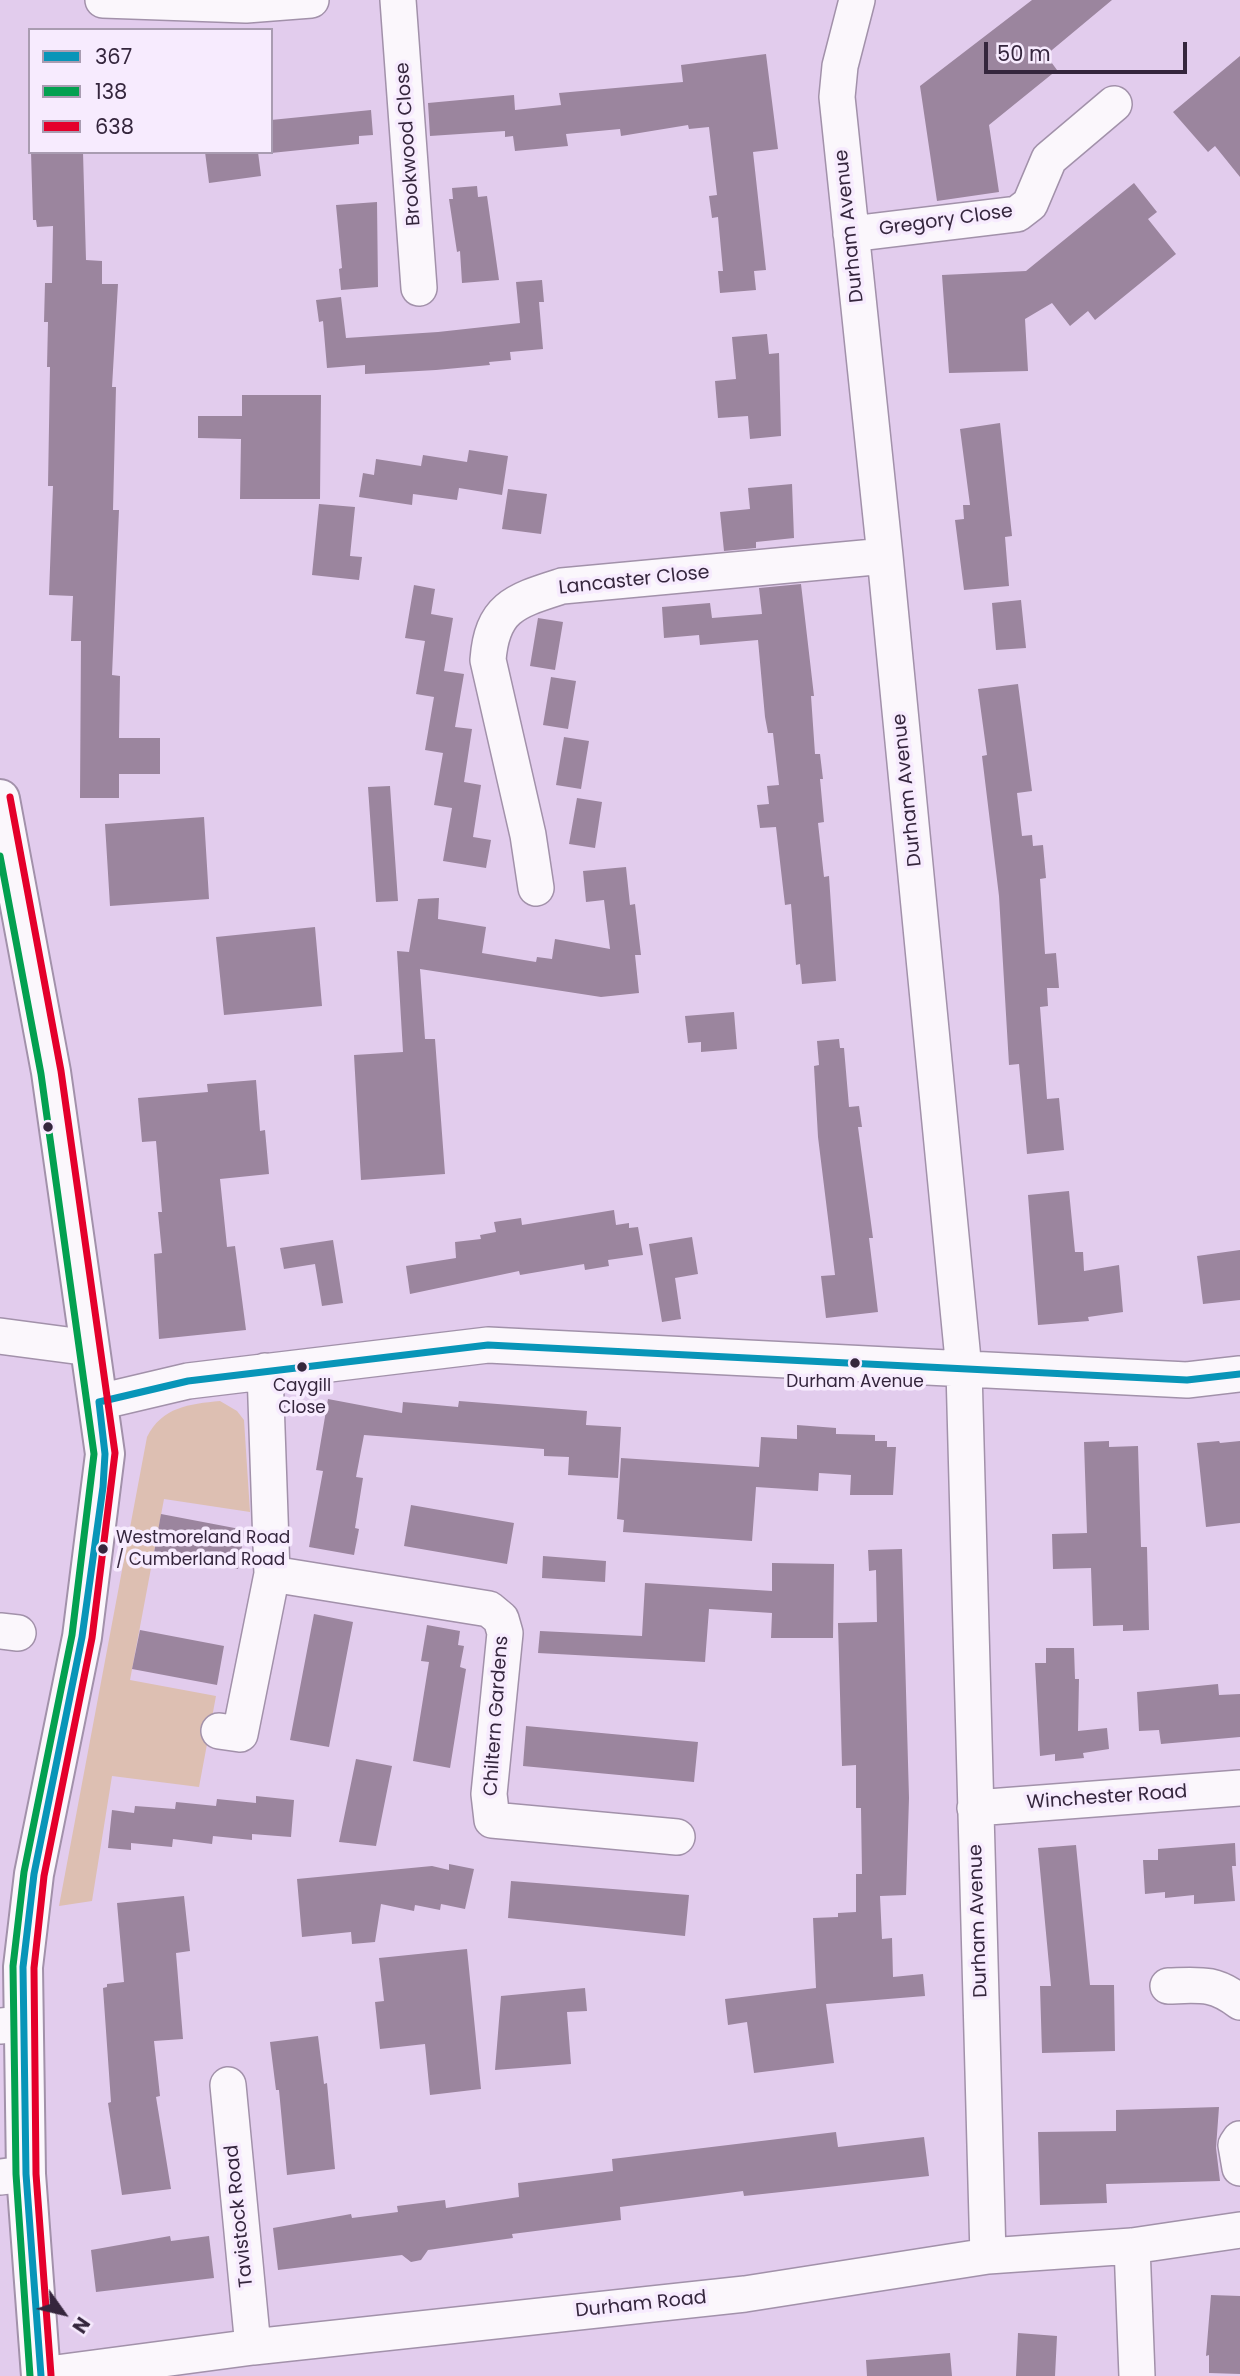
<!DOCTYPE html>
<html>
<head>
<meta charset="utf-8">
<style>
	body { margin:0 }
	#map { position:relative; width:1240px; height:2376px; overflow:hidden; background:#e2cced; font-family:Poppins,sans-serif }
	canvas { display:block }
	.legend { position:absolute; left:28px; top:28px; width:245px; height:126px; box-sizing:border-box; background:#f7ebfe; border:2px solid #a99cb1; margin:0; padding:9px 12px; list-style:none; font-size:21px; color:#35263d }
	.legend li { display:flex; align-items:center; gap:14px; height:35px }
	.legend b { width:35px; border:2px solid #a99cb1 }
	.north { position:absolute; left:28px; top:2278px; width:70px; height:70px; -webkit-text-stroke:5px #f7ebfe; paint-order:stroke; rotate:124deg; font-size:19px; font-weight:700; line-height:28px; text-align:center; color:#35263d }
	.north::after { content:''; display:block; margin:auto; width:24px; height:32px; background:#35263d; clip-path:polygon(50% 0,100% 100%,50% 72%,0 100%) }
	.scale { position:absolute; left:984px; top:42px; width:203px; height:32px; box-sizing:border-box; border:4px solid #35263d; border-top:0; padding-left:9px; font-size:21px; line-height:24px; white-space:nowrap; color:#35263d; -webkit-text-stroke:5px #f7ebfe; paint-order:stroke }
</style>
</head>
<body>
<div id="map">
<canvas width="1240" height="2376"></canvas>
<ul class="legend">
<li><b style="height:9px;background:#0895b8"></b>367</li>
<li><b style="height:9px;background:#03a050"></b>138</li>
<li><b style="height:9px;background:#e4002b"></b>638</li>
</ul>
<div class="north">N</div>
<div class="scale">50 m</div>
</div>
<script>
const ctx = document.querySelector('canvas').getContext('2d');
ctx.lineJoin = 'round';
function fillPath(path, color) { ctx.fillStyle = color; ctx.fill(path, 'evenodd'); }
function trace(path, color, width, dash) { ctx.strokeStyle = color; ctx.lineWidth = width; ctx.lineCap = dash ? 'butt' : 'round'; ctx.setLineDash(dash || []); ctx.stroke(path); }
function write(font, color, halo, rows, align = 'center') {
  ctx.font = font + ' Poppins,sans-serif'; ctx.lineWidth = 7; ctx.setLineDash([]); ctx.textBaseline = 'middle'; ctx.strokeStyle = halo; ctx.fillStyle = color; for (const [text, x, y, turn = 0] of rows) {
    ctx.save(); ctx.translate(x, y); ctx.rotate((+turn || 0) * Math.PI / 180); ctx.textAlign = isNaN(turn) ? turn : align; if (halo) ctx.strokeText(text, 0, 0); ctx.fillText(text, 0, 0); ctx.restore();
  }
}
const green = new Path2D(`
	M220,1401L237,1411L244,1420L250,1512L164,1499L130,1680L216,1696L199,1787L112,1776L92,1901L59,1906L147,1437C162,1407 189,1404 220,1401Z`);
const building = new Path2D(`
	M1032,0H1112L1046,55L1057,70L989,125L999,192L937,201L920,86Z
	M766,54L778,149L753,152L766,270L754,271L756,290L720,293L718,271H723L718,217L712,218L709,196L717,195L709,127L689,129L688,125L621,136L620,129L566,134L568,146L515,151L513,136L505,137V131L430,136L428,103L514,95L515,110L561,105L559,93L683,82L681,65Z
	M1240,56V177L1215,146L1208,152L1173,112Z
	M371,110L373,135L359,136V144L271,153V120Z
	M31,152H83L86,260L102,261V284H118L112,387H116L113,510H119L112,675L120,676L119,738H160V774H119V798H80L81,641H71L73,596L49,595L53,486H48L50,367H47L48,322H44L45,283H52L53,226L37,227L36,220H33Z
	M205,152H258L261,176L209,183Z
	M1134,183L1157,212L1148,219L1176,254L1095,320L1088,311L1070,326L1052,303L1025,319L1028,371L949,373L942,275L1026,271Z
	M477,186L478,197L487,196L499,280L462,283L460,251L457,252L449,199H453L452,188Z
	M377,202L378,287L341,290L339,269L342,268L336,205Z
	M542,280L544,302H539L543,349L510,352L511,360L489,362L490,365L436,370L365,374V365L327,368L323,321L319,322L316,300L341,297L346,338L438,332L520,323L516,282Z
	M767,334L769,354L779,353L781,436L750,439L748,416L718,418L715,381L736,379L732,337Z
	M242,395H321L320,499H240L241,439L198,438V416H242Z
	M1000,423L1012,536L1005,537L1009,586L964,590L955,520L964,519L963,505H970L960,429Z
	M469,450L508,456L502,495L459,488L457,500L413,494L412,505L359,497L363,473L374,475L376,459L421,466L423,455L467,462Z
	M792,484L794,538L756,542V548L724,551L720,512L750,509L748,488Z
	M508,489L547,494L541,534L502,529Z
	M319,504L355,507L350,556L362,557L359,580L312,575Z
	M801,584L814,696H811L815,754H820L823,779H820L824,822L818,823L824,877L829,876L836,981L802,984L800,964L796,965L791,904L785,905L776,827L760,828L757,805L769,804L767,786L779,785L773,733H768L765,717L758,640L700,645L699,635L664,638L662,607L710,603L712,618L762,614L759,588Z
	M414,585L435,589L431,614L453,618L444,671L464,674L455,727L472,729L464,782L481,785L473,837L491,840L486,868L443,861L452,808L434,805L443,753L425,750L434,697L416,694L425,641L405,638Z
	M1021,600L1026,648L996,650L992,603Z
	M538,618L563,622L555,670L530,666Z
	M551,677L576,681L568,729L543,725Z
	M1018,684L1032,791L1017,793L1022,836L1032,835L1033,846L1043,845L1046,878L1040,879L1045,954L1056,953L1059,988H1047L1048,1006L1040,1007L1047,1099L1059,1098L1064,1150L1027,1154L1019,1064L1009,1065L999,896L982,756L987,755L978,689Z
	M564,737L589,741L581,789L556,785Z
	M390,786L398,901L376,902L368,787Z
	M577,798L602,802L595,848L569,844Z
	M204,817L209,899L110,906L105,824Z
	M626,867L630,905L635,904L641,955H635L639,993L601,997L420,969L425,1039H435L445,1174L361,1180L354,1055L403,1052L397,951L409,952L418,899L439,898L438,919L486,927L482,953L536,962L537,957L552,959L555,939L610,949L604,900L586,902L583,871Z
	M315,927L322,1006L224,1015L216,937Z
	M734,1012L737,1049L701,1052V1042L688,1043L685,1016Z
	M839,1039L840,1048H844L849,1107L859,1106L862,1127H858L873,1238H869L878,1312L826,1318L821,1276L835,1275L818,1137L814,1066L819,1065L817,1041Z
	M256,1080L260,1131L265,1130L269,1174L220,1179L227,1247L235,1246L246,1330L159,1339L154,1254L162,1253L158,1212H162L156,1141L142,1142L138,1098L208,1092L207,1084Z
	M1069,1191L1075,1252H1083L1084,1271L1119,1265L1123,1312L1088,1317L1089,1321L1038,1325L1028,1195Z
	M614,1210L616,1225L629,1223V1228L638,1227L643,1255L608,1260L609,1266L585,1270L584,1264L520,1275L519,1271L410,1294L406,1266L456,1258L455,1242L481,1239L480,1235L496,1232L494,1222L521,1218L522,1225Z
	M692,1237L698,1274L675,1278L681,1319L662,1322L649,1244Z
	M333,1240L343,1303L322,1306L315,1264L284,1269L280,1248Z
	M1240,1250V1300L1203,1304L1197,1256Z
	M328,1399L402,1413L403,1402L458,1407L459,1401L587,1411L586,1425L621,1427L618,1478L568,1475L569,1457L544,1456V1449L364,1435L356,1477L363,1478L355,1528L359,1529L354,1555L309,1547L323,1471L316,1470Z
	M797,1425L836,1428V1434L875,1435V1441H887V1447H896L893,1495H850L851,1475L819,1473L818,1491L756,1487L752,1541L623,1532L624,1520L617,1519L621,1458L759,1467L761,1437L797,1439Z
	M1109,1441V1447L1138,1446L1141,1547H1147L1149,1630L1123,1631V1625L1093,1626L1091,1568L1053,1569L1052,1534L1087,1533L1084,1442Z
	M1219,1441L1220,1443L1240,1441V1523L1206,1527L1197,1443Z
	M411,1505L514,1523L507,1564L404,1546Z
	M161,1514L245,1530L238,1569L154,1553Z
	M902,1549L909,1798L906,1895L880,1896L882,1939L892,1938L893,1977L923,1974L925,1996L826,2004L834,2063L754,2073L747,2022L728,2025L725,1999L816,1988L813,1918L838,1917V1913L856,1912V1874H862L861,1808H856V1765L842,1766L838,1623L877,1622L876,1570L869,1571L868,1550Z
	M543,1556L606,1561L605,1582L542,1578Z
	M772,1563L834,1564L833,1638H771L772,1613L709,1609L705,1662L538,1653L540,1631L642,1636L645,1583L772,1591Z
	M314,1614L353,1622L329,1747L290,1740Z
	M427,1625L460,1631L458,1645L464,1646L460,1667L466,1669L450,1768L413,1761L429,1662L421,1661Z
	M140,1630L224,1646L217,1685L132,1669Z
	M1046,1648H1074L1075,1679H1079L1078,1731L1107,1728L1109,1749L1083,1753L1084,1758L1055,1761V1754L1040,1756L1035,1663H1046Z
	M1218,1684L1219,1695L1240,1694V1737L1161,1744L1159,1730L1139,1731L1137,1692Z
	M526,1726L698,1742L694,1782L523,1766Z
	M356,1759L392,1766L376,1846L339,1842Z
	M256,1796L294,1800L291,1837L252,1834V1840L213,1836L212,1844L173,1839L172,1847L131,1843V1850L108,1848L112,1810L134,1813L135,1806L175,1809L176,1802L216,1806L217,1799L256,1803Z
	M1235,1843L1236,1866H1232L1235,1901L1194,1904V1895L1165,1898V1892L1145,1894L1143,1860H1158V1849Z
	M1076,1845L1090,1985H1114L1115,2051L1042,2053L1040,1986H1051L1038,1848Z
	M449,1864L474,1869L465,1909L441,1904L440,1910L415,1905L414,1911L381,1904L375,1942L352,1944L351,1932L302,1937L297,1879L432,1866L449,1870Z
	M511,1881L689,1895L685,1936L508,1918Z
	M184,1896L190,1951L176,1953L183,2039L154,2041L160,2096L156,2097L171,2189L122,2195L108,2103L111,2102L103,1988L107,1987V1984L124,1982L117,1903Z
	M467,1949L481,2089L430,2095L425,2044L380,2049L375,2002L384,2001L379,1958Z
	M585,1988L587,2011L567,2012L571,2064L495,2070L501,1996Z
	M318,2036L324,2084L327,2083L335,2169L287,2175L279,2090H276L270,2042Z
	M1219,2107L1216,2148L1220,2181L1106,2184L1107,2203L1040,2205L1038,2132L1116,2131V2110Z
	M836,2132L838,2147L924,2137L929,2176L744,2196L743,2191L620,2207L621,2220L512,2234L513,2238L428,2250L421,2260L411,2262L402,2255L278,2270L273,2228L351,2214L352,2218L398,2212L397,2206L445,2200L446,2208L519,2197L518,2183L613,2171L612,2159Z
	M170,2236L171,2241L209,2236L214,2278L96,2292L91,2250Z
	M1211,2295L1240,2296V2374L1209,2373V2355L1206,2356Z
	M1018,2333L1057,2336L1055,2376H1016Z
	M950,2353L952,2376H867L866,2360Z`);
const minor = new Path2D(`
	M103,0L246,5L311,0
	M398,0L419,288
	M857,0L840,66L837,97L885,556L964,1370L988,2256
	M851,234L1017,214L1030,204L1049,159L1114,104
	M536,888L528,835L488,660C492,607 515,601 562,586L885,556
	M0,1336L90,1348
	M99,1402L188,1381L488,1345L1187,1380L1240,1374
	M272,1574L489,1609L501,1619L505,1633L489,1794L492,1820L677,1837
	M0,1631L18,1633
	M219,1731L240,1734L272,1574L265,1371
	M975,1808L1240,1788
	M1168,1986C1200,1985 1214,1982 1240,2002
	M0,2026L22,2024
	M228,2085L253,2347
	M1240,2139L1236,2145L1240,2168
	M0,2177L26,2174
	M1132,2246L1137,2376
	M41,2375L253,2347L745,2294L988,2256L1132,2246L1240,2230`);
const major = new Path2D(`
	M0,799L51,1072L105,1454L82,1637L34,1874L23,1967L26,2174L41,2376`);
const bus1 = new Path2D(`
	M99,1402L188,1381L488,1345L1187,1380L1240,1374
	M41,2376L26,2174L23,1967L34,1874L82,1637L103,1487L105,1454L99,1402`);
const bus2 = new Path2D(`
	M0,856L41,1074L94,1454L72,1635L24,1872L13,1966L16,2174L30,2376`);
const bus3 = new Path2D(`
	M10,797L61,1071L115,1453L92,1638L44,1876L34,1968L36,2174L51,2375`);
const markers = [
	[48,1127,6,"#35263d"],
	[855,1363,6,"#35263d"],
	[302,1367,6,"#35263d"],
	[103,1549,6,"#35263d"]
];
const busNames = [
	["Durham Avenue",855,1383],
	["Caygill",302,1387],
	["Close",302,1409],
	["Westmoreland Road",116,1539,"left"],
	["/ Cumberland Road",116,1561,"left"]
];
const streetNames = [
	["Brookwood Close",409,144,-94],
	["Gregory Close",946,221,-8],
	["Durham Avenue",850,226,-96],
	["Lancaster Close",634,581,-6],
	["Durham Avenue",908,790,-96],
	["Chiltern Gardens",497,1716,-86],
	["Winchester Road",1107,1798,-4],
	["Durham Avenue",979,1921,-92],
	["Tavistock Road",240,2216,-96],
	["Durham Road",641,2305,-6]
];
fillPath(green, '#ddbfb2');
fillPath(building, '#9b859e');
trace(minor, '#a291aa', 38);
trace(major, '#a291aa', 42);
trace(minor, '#fbf7fc', 35);
trace(major, '#fbf7fc', 38);
trace(bus1, '#0895b8', 7);
trace(bus2, '#03a050', 7);
trace(bus3, '#e4002b', 7);
for (const [x, y, r, color] of markers) { const dot = new Path2D(); dot.arc(x, y, r, 0, 2 * Math.PI); ctx.fillStyle = color; ctx.fill(dot); trace(dot, '#f7ebfe', 2.5); }
write('17px', '#35263d', '#f7ebfe', busNames);
write('19px', '#35263d', '#f7ebfe', streetNames);
</script>
</body>
</html>
